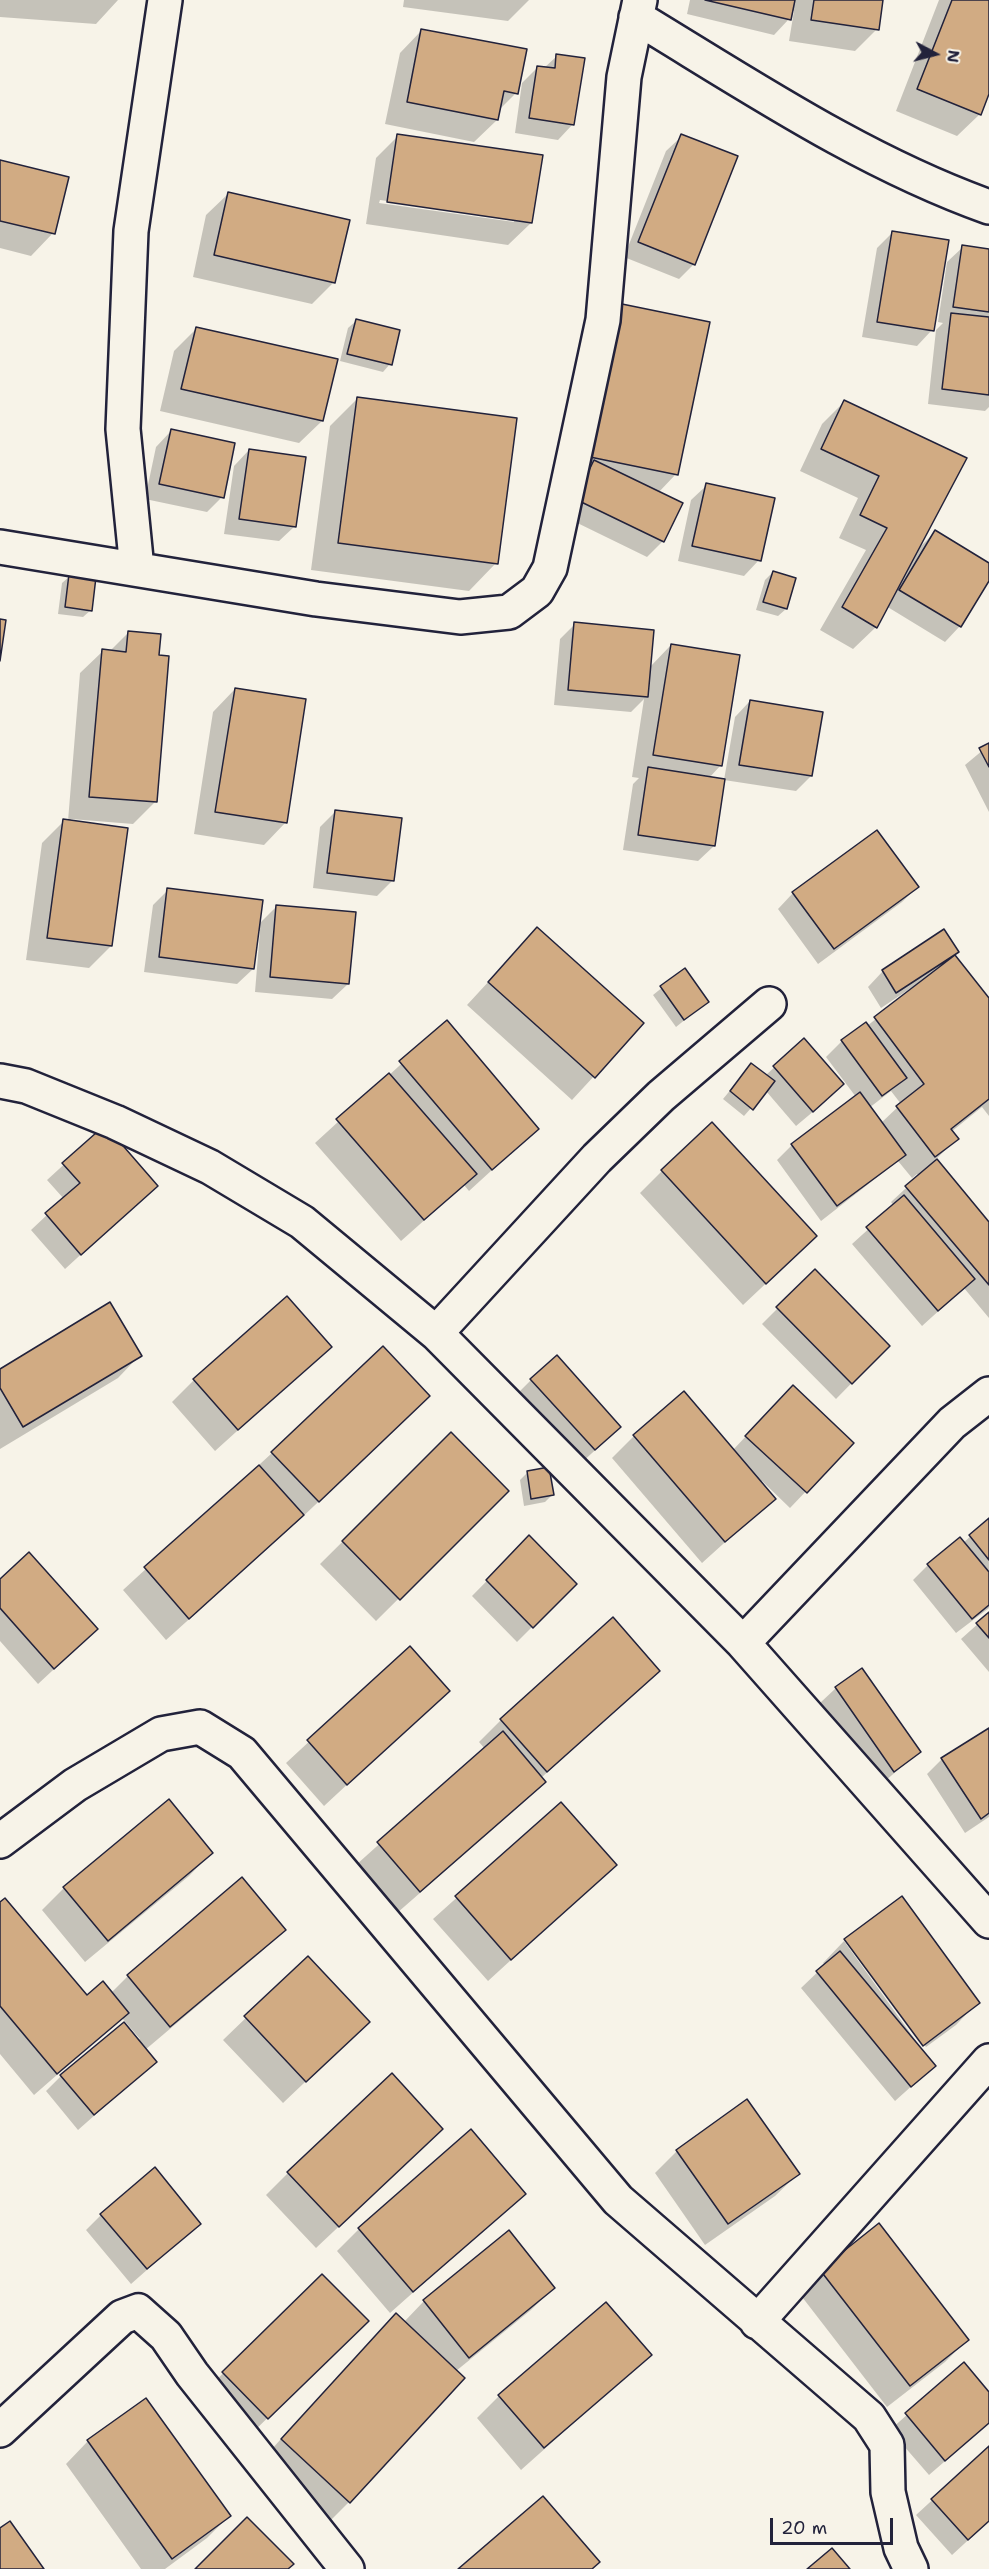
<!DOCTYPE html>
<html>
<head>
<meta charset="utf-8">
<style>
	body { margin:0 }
	#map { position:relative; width:989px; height:2569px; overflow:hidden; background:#f7f3e8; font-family:"Shantell Sans",sans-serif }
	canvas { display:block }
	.north { position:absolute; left:905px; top:24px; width:60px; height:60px; -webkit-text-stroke:4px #f7f3e8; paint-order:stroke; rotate:97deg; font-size:16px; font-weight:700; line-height:24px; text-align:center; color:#22223b }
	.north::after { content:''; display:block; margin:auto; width:21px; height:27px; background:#22223b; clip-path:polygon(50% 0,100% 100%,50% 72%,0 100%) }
	.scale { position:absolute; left:770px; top:2518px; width:123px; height:27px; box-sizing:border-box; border:3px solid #22223b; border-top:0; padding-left:8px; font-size:18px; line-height:21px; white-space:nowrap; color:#22223b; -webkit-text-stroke:4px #f7f3e8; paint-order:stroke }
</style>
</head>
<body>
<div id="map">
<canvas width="989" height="2569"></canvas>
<div class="north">N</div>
<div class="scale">20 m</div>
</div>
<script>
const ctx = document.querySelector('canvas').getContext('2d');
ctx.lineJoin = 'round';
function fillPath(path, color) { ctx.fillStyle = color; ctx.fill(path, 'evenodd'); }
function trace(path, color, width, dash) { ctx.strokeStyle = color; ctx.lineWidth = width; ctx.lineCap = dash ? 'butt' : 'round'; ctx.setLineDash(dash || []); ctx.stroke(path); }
const shadow = new Path2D(`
	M0,0H118L96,24L0,17Z
	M404,0H529L508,21L403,7Z
	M690,0H882L877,29L855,51L789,41L794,11L791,10L789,19L774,35L687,14Z
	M939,0H989V90L980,114L957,136L896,111Z
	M422,30L516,93L498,111L497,120L474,142L385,124L400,53Z
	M557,56L573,124L558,140L515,133L522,83L538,67L544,68Z
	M398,136L531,223L508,245L366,224L376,158ZM380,200L514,219V222L379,203Z
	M682,136L694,264L679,279L624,257L666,151Z
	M0,161L53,233L31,256L0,248Z
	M229,193L334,282L312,304L193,277L206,215Z
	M892,233L932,330L917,346L862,337L877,248Z
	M963,247L989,251V407L985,411L928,404L936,330L943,323L938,322L947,262Z
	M622,305L676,474L658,493L663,541L647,557L561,515L600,328Z
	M356,321L390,364L383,372L340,361L348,328Z
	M196,329L322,421L299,443L160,411L174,351Z
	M358,398L496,563L469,591L311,570L330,426Z
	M844,402L918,549L935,532L989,564V578L960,626L945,642L886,606L876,627L853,649L820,630L866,550L839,538L858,498L800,471L822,424Z
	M171,431L222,497L207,512L145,499L156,447Z
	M249,450L295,526L279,541L224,534L234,466Z
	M707,485L759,560L744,576L678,561L691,500Z
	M773,572L786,609L778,616L756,610L765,580Z
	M70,576L91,610L83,617L58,614L62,583Z
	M575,624L649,668L671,645L721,765L709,778L714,846L698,861L623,850L633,784L639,778L632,777L644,699L631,712L554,705L560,639Z
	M128,633L155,802L133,824L71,819L70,821L111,946L89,968L26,960L42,843L64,821H68L80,673L103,651L109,652Z
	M235,689L286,822L264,845L194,834L213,712Z
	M750,701L811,776L796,791L724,780L735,717Z
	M989,745V812L965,765Z
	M336,811L393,880L377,896L313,888L320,827Z
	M917,887L902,902L818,964L778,909L793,893Z
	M168,890L258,925L277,906L348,984L332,999L255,992L260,931H258L253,969L237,984L144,972L153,905Z
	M537,929L642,1024L572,1100L467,1005Z
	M954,955L989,1001V1116L982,1107L951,1132L957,1139L935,1160L989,1224V1318L964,1288L922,1326L852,1244L894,1206L891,1202L919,1176L917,1174L912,1178L898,1161L821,1221L777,1160L792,1145L856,1097L826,1057L842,1041L866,1024L867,1026L915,988L914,986L881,1008L868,987L883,971ZM891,1091L901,1104L881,1123L869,1108Z
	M684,970L707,1002L676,1027L653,995Z
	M446,1023L537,1129L469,1191L464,1185L401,1241L315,1143Z
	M804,1040L827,1100L796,1126L766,1091L744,1116L723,1099L751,1065L766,1075Z
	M105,1127L156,1186L65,1269L31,1230L64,1199L47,1180Z
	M662,1171L793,1258L743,1305L640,1193Z
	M815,1271L888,1346L836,1399L762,1324Z
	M330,1347L215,1451L172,1402L194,1380Z
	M140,1355L118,1378L0,1449V1371Z
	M531,1380L604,1442L579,1465L516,1395Z
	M777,1403L852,1443L790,1508L762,1481L761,1483L774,1498L702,1563L612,1458L634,1436L733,1450Z
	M406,1419L296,1523L166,1640L123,1590L272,1453Z
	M451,1434L507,1491L376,1621L320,1564Z
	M527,1473L552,1495L545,1502L524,1506L520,1480Z
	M989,1520V1608L956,1633L913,1580L928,1565L963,1543Z
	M529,1538L575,1584L517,1642L472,1596Z
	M0,1581L80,1645L38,1684L0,1641Z
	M989,1614V1672L961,1639Z
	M410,1648L448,1691L324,1806L286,1763Z
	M861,1670L919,1752L878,1787L820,1703L836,1688Z
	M658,1671L541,1778L544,1782L522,1804L397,1913L356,1865L485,1749L479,1742L501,1720Z
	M989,1729V1817L965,1833L927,1774L942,1759Z
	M561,1804L615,1865L488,1981L433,1919Z
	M211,1853L189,1876L85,1962L42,1910L64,1888Z
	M901,1898L978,2002L956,2025L926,2047L848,1941H844Z
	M0,1904L86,1997L111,1993L128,1976L284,1930L261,1952L145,2050L155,2062L78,2130L46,2091L61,2076L140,2039L122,2018L34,2095L0,2054Z
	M844,1941L934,2066L895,2101L801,1988L825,1965L823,1963Z
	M308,1958L345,2044L283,2103L223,2040Z
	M419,2151L316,2248L266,2195L288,2173Z
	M677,2151L798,2174L775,2196L705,2245L655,2173Z
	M524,2194L390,2313L337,2251L359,2229Z
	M101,2215L199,2224L131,2284L86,2230Z
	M821,2271L967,2340L945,2362L887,2407L799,2293Z
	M322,2276L344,2343L245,2440L201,2395Z
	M553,2288L531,2310L456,2371L349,2502L327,2524L260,2462L374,2337L404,2322L424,2301Z
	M650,2355L521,2470L477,2418L499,2396Z
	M964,2364L989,2394V2423L929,2475L890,2430Z
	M145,2400L229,2516L207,2538L165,2569H141L66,2464L88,2441Z
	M989,2448V2521L952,2555L916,2515Z`);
const building = new Path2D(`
	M705,0H795L791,20Z
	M814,0H883L879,30L811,20Z
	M952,0H989V94L981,115L917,89Z
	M421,29L527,49L518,94L504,91L498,120L407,102Z
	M556,54L585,58L574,125L529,118L537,66L555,68Z
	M397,134L543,155L532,223L387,202Z
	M681,134L738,156L695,265L638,242Z
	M0,160L69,177L55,234L0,221Z
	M228,192L350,220L335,283L214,255Z
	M892,231L949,240L934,331L877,322Z
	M962,245L989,249V312L953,307Z
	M622,304L710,322L678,475L590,457Z
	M951,313L989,317V395L942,389Z
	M356,319L400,330L392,365L347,354Z
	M196,327L338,359L323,421L181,389Z
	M357,397L517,418L498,564L338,543Z
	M844,400L967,458L877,628L842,607L887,528L860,515L879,476L821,449Z
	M171,429L235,443L224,498L159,484Z
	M249,449L306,457L296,527L239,519Z
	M594,460L683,503L664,542L575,499Z
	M706,483L775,498L761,561L692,546Z
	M935,530L989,563V581L961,627L899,590Z
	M773,571L796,578L787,609L763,602Z
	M69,574L96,577L92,611L65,607Z
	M0,619L6,620L0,661Z
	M574,622L654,630L648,697L568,690Z
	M128,631L161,634L159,655L169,656L157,802L89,797L102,649L126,652Z
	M671,644L740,655L722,766L653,755Z
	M235,688L306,699L287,823L215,812Z
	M750,700L823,712L812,776L739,765Z
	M989,743V767L979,748Z
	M648,767L725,779L715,846L638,835Z
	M335,810L402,818L394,881L327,873Z
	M63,819L128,828L112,946L47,938Z
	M877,830L919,887L834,949L792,892Z
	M167,888L263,900L254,969L159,957Z
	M276,905L356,912L349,984L270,977Z
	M537,927L644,1023L595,1078L488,982Z
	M944,929L959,952L896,993L882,970Z
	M955,955L989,998V1099L951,1129L959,1139L935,1157L896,1106L924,1084L874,1017Z
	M685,968L709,1002L684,1020L660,986Z
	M447,1020L539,1129L492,1170L399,1061Z
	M866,1022L907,1078L882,1096L841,1040Z
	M804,1038L844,1084L813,1112L773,1066Z
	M751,1063L775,1081L753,1110L730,1091Z
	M389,1073L477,1174L424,1220L336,1119Z
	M860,1092L906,1155L837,1206L791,1144Z
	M712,1122L817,1236L766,1284L661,1170Z
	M105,1125L158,1186L81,1255L45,1213L80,1183L62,1163Z
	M937,1159L989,1222V1285L905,1186Z
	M904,1195L975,1279L938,1311L866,1227Z
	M815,1269L890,1346L852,1384L776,1307Z
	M287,1296L332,1347L238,1430L193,1379Z
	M110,1302L142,1356L23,1427L0,1388V1369Z
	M383,1346L430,1396L319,1502L271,1452Z
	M557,1355L621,1427L595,1450L530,1379Z
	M793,1385L854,1443L807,1493L745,1436Z
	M684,1391L776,1499L725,1542L633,1435Z
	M451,1432L509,1491L400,1600L342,1541Z
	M259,1465L304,1515L189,1619L144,1567Z
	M549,1467L554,1495L531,1499L527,1471Z
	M989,1518V1560L969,1535Z
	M529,1535L577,1584L533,1628L486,1580Z
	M960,1537L989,1572V1605L972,1619L927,1564Z
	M29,1552L98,1629L54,1669L0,1608V1579Z
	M989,1612V1638L976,1623Z
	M613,1617L660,1671L547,1772L500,1719Z
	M410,1646L450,1691L347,1785L307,1740Z
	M862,1668L921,1752L894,1772L835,1687Z
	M989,1728V1813L981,1819L941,1758Z
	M503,1731L546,1782L420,1892L377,1842Z
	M169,1799L213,1853L108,1941L63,1887Z
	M561,1802L617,1865L511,1960L455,1896Z
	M242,1877L286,1930L170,2027L127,1975Z
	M902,1896L980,2003L923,2046L844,1939Z
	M5,1898L87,1995L103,1981L129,2013L57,2074L0,2006V1902Z
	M840,1951L936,2066L911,2087L816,1971Z
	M308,1956L370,2022L306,2082L244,2016Z
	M124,2022L157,2062L94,2115L60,2075Z
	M392,2073L443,2129L339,2227L287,2172Z
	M747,2099L800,2174L728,2224L676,2150Z
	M471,2129L526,2194L413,2292L358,2228Z
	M155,2167L201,2224L147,2269L100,2214Z
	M879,2223L969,2340L910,2386L820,2270Z
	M509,2230L555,2288L469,2358L423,2300Z
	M322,2274L369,2321L268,2419L222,2372Z
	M606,2302L652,2355L544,2448L498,2395Z
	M396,2313L465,2378L350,2503L281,2439Z
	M964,2362L989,2392V2423L945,2461L905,2413Z
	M146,2398L231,2516L172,2559L87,2440Z
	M989,2446V2521L968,2540L931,2499Z
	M543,2496L600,2562L592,2569H458Z
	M247,2517L294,2564L288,2569H195Z
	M10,2521L44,2569H0V2528Z
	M832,2548L850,2569H807Z`);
const minor = new Path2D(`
	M636,17C750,86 863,162 989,207
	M0,547L316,599L460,617L509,612L537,591L550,568L603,320L624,77L640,0
	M137,569L123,429L131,231L165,0
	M0,1081L26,1086L115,1122L210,1167L302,1222L436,1333L743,1643L989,1921
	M436,1333L597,1158L661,1096L769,1004
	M743,1643L952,1423L989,1394
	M0,1841L75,1785L161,1734L200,1727L242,1753L618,2200L869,2417L887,2445L888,2492L901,2548L911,2569
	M757,2322L989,2061
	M0,2430L122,2317L138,2311L166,2336L192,2374L347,2569`);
fillPath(shadow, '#0003');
fillPath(building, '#d1ab83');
trace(building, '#22223b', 1.5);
trace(minor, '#22223b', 38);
trace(minor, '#f7f3e8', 33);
</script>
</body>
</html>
